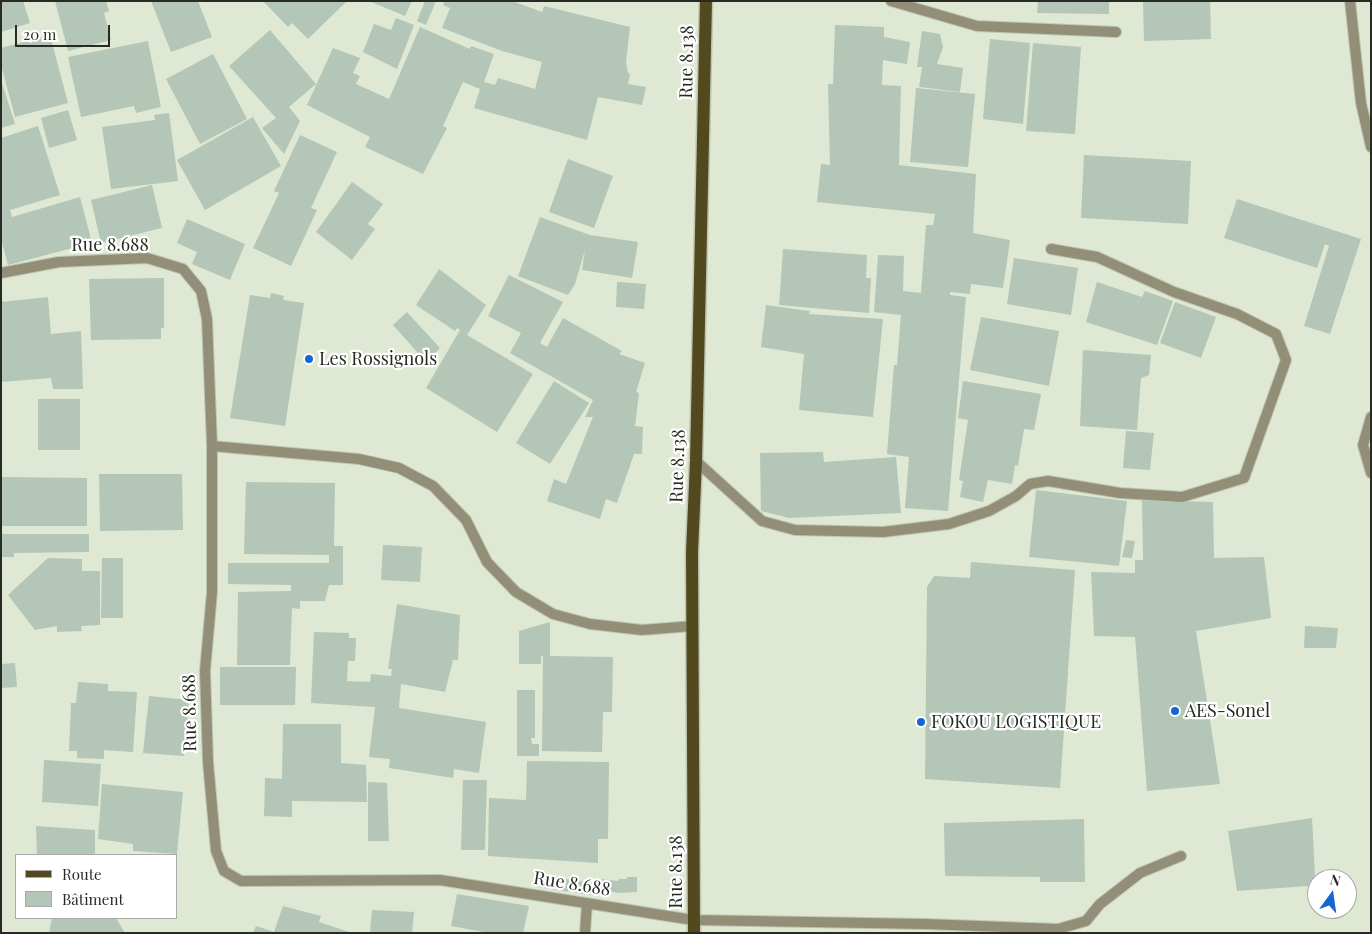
<!DOCTYPE html>
<html>
<head>
<meta charset="utf-8">
<style>
	body { margin:0 }
	#map { position:relative; width:1372px; height:934px; overflow:hidden; background:#dfe8d3; font-family:"Playfair Display",serif }
	canvas { display:block }
	.frame { position:absolute; inset:0; border:2px solid #282b23; pointer-events:none }
	.legend { position:absolute; left:15px; top:854px; width:162px; height:65px; box-sizing:border-box; background:#fff; border:1px solid #a9aaa7; margin:0; padding:6px 9px; list-style:none; font-size:15px; color:#282b23 }
	.legend li { display:flex; align-items:center; gap:10px; height:25px }
	.legend b { width:25px; border:1px solid #a9aaa7 }
	.north { position:absolute; left:1307px; top:869px; width:50px; height:50px; box-sizing:border-box; background:#fff; border:1px solid #a9aaa7; border-radius:50%; rotate:14deg; font-size:14px; font-weight:700; line-height:20px; text-align:center; color:#282b23 }
	.north::after { content:''; display:block; margin:auto; width:18px; height:22px; background:#1566d0; clip-path:polygon(50% 0,100% 100%,50% 72%,0 100%) }
	.scale { position:absolute; left:15px; top:25px; width:95px; height:22px; box-sizing:border-box; border:2px solid #282b23; border-top:0; padding-left:6px; font-size:15px; line-height:18px; white-space:nowrap; color:#282b23; -webkit-text-stroke:4px #fff; paint-order:stroke }
</style>
</head>
<body>
<div id="map">
<canvas width="1372" height="934"></canvas>
<div class="frame"></div>
<ul class="legend">
<li><b style="height:6px;background:#52491f"></b>Route</li>
<li><b style="height:14px;background:#b3c6b7"></b>Bâtiment</li>
</ul>
<div class="north">N</div>
<div class="scale">20 m</div>
</div>
<script>
const ctx = document.querySelector('canvas').getContext('2d');
ctx.lineJoin = 'round';
function fillPath(path, color) { ctx.fillStyle = color; ctx.fill(path, 'evenodd'); }
function trace(path, color, width, dash) { ctx.strokeStyle = color; ctx.lineWidth = width; ctx.lineCap = dash ? 'butt' : 'round'; ctx.setLineDash(dash || []); ctx.stroke(path); }
function write(font, color, halo, rows, align = 'center') {
  ctx.font = font + ' "Playfair Display",serif'; ctx.lineWidth = 4.5; ctx.setLineDash([]); ctx.textBaseline = 'middle'; ctx.strokeStyle = halo; ctx.fillStyle = color; for (const [text, x, y, turn = 0] of rows) {
    ctx.save(); ctx.translate(x, y); ctx.rotate((+turn || 0) * Math.PI / 180); ctx.textAlign = isNaN(turn) ? turn : align; if (halo) ctx.strokeText(text, 0, 0); ctx.fillText(text, 0, 0); ctx.restore();
  }
}
const building = new Path2D(`
	M1,1H23L30,23L1,32Z
	M55,1H106L109,11L104,13L111,40L68,51Z
	M151,1H198L212,37L171,52Z
	M263,1H347L308,39L292,23L288,27Z
	M369,1H412L405,16Z
	M425,1H436L426,25L417,21Z
	M445,1H512L542,12L544,6L630,27L626,62L628,73L630,74L628,84L646,87L642,105L598,97L587,140L474,108L480,89L463,82L443,126L447,128L423,174L365,147L370,137L307,105L333,48L360,58L353,73L360,76L356,84L389,99L420,27L470,49L471,46L494,54L484,82L495,85L498,78L535,89L542,62L502,51L442,28L450,8L443,5Z
	M1038,1H1109V14L1037,13Z
	M1143,1H1210L1211,39L1144,41Z
	M396,18L414,25L397,69L363,52L374,24L391,30Z
	M835,25L884,27V37L910,42L907,64L883,60L882,85L901,86L899,165L976,174L973,233L1010,240L1003,288L971,284L970,294L950,292V295L966,297L948,511L905,508L909,457L887,454L894,365H897L901,315L874,312L878,255L904,256L903,291L921,293L926,225H933L935,214L817,202L821,164L830,165L828,84H833Z
	M270,30L316,84L289,107L300,121L284,154L262,128L276,118L229,66Z
	M922,31L940,34L943,47L937,64L963,68L960,92L919,87L922,67H917Z
	M50,35L68,103L15,117L1,65V48Z
	M990,39L1030,43L1023,124L983,119Z
	M148,41L161,107L136,113L134,106L81,117L68,57Z
	M1033,43L1081,47L1075,134L1026,131Z
	M213,54L247,119L200,144L166,79Z
	M1,80L15,124L1,128Z
	M916,88L975,94L968,167L910,162Z
	M68,110L77,140L49,148L41,118Z
	M169,113L178,181L111,189L102,127L155,120L154,115Z
	M253,117L281,166L205,210L177,160Z
	M38,126L60,195L10,210L12,217L80,197L92,243L8,265L1,239V138Z
	M300,135L337,152L311,208L317,210L291,266L253,248L279,193L274,191Z
	M1084,155L1191,161L1188,224L1081,218Z
	M568,159L613,176L594,228L549,212Z
	M352,182L383,204L368,224L375,229L352,260L316,232Z
	M152,185L162,228L101,243L91,200Z
	M1237,199L1361,239L1330,334L1304,326L1329,246L1325,244L1317,268L1224,238Z
	M540,217L590,235L638,242L632,278L582,270L585,250L575,284L568,295L518,276Z
	M187,219L245,244L230,280L192,264L197,252L177,243Z
	M783,249L867,255L866,278H871L869,313L779,305Z
	M1014,258L1078,268L1071,315L1007,304Z
	M439,269L486,305L467,335L533,374L497,432L426,388L460,330L457,328L455,331L416,305Z
	M509,275L563,302L540,343L547,347L563,318L622,351L619,354L645,363L636,392L639,393L635,426L643,427L642,454H634L617,503L606,499L600,519L547,501L554,479L566,484L593,417H585L593,400L510,353L521,333L488,316Z
	M164,278V328H161V339L91,340L89,279Z
	M617,282L646,284L644,309L616,307Z
	M1097,282L1142,297L1145,291L1173,301L1157,345L1086,322Z
	M271,293L284,296L283,300L304,303L285,426L230,418L250,295L270,298Z
	M48,297L51,334L81,331L83,389H53L51,378L1,382V302Z
	M1175,302L1216,317L1201,358L1160,343Z
	M766,305L810,311L809,314L883,319L873,417L799,410L804,354L761,347Z
	M407,312L440,348L426,362L393,325Z
	M981,317L1059,331L1049,386L970,370Z
	M1083,350L1151,355L1149,375L1141,378L1137,430L1080,426Z
	M554,381L589,403L550,464L516,443Z
	M963,381L1041,394L1034,430L1024,429L1018,466L1015,465L1012,484L988,480L983,502L960,497L963,481L959,480L968,420L958,418Z
	M38,399H80V450H38Z
	M1126,431L1154,433L1150,470L1123,468Z
	M823,452L824,462L896,457L901,513L789,518L761,511L760,453Z
	M99,474H182L183,530L100,531Z
	M1,477L87,478V526H1Z
	M246,482L335,483L334,546H343V585H329L325,601H300V609L292,608L290,665H237L238,592L291,591V585L228,584V563H329V555L244,554Z
	M1036,490L1127,501L1119,566L1029,557Z
	M1142,500L1213,502L1214,558L1264,557L1271,618L1196,631L1220,784L1147,791L1135,637L1094,636L1091,572L1135,573V560H1143Z
	M1,534H89V552L14,553V557H1Z
	M1126,540L1135,541L1132,558L1122,557Z
	M383,545L422,547L420,582L381,580Z
	M48,558L82,559V571H100V625L81,626L82,631L57,632V626L35,630L8,595Z
	M102,558H123V618H101Z
	M971,562L1075,570L1060,788L925,779L927,587L934,576L970,578Z
	M397,604L460,615L458,660H453L445,692L401,684L399,708L486,722L479,773L454,769L453,778L389,768L390,759L369,757L375,707L311,703L314,632L349,633V638H356L355,661H348L347,681L370,682L371,674L391,676L392,669H388Z
	M550,622V656L613,657L612,712H603L602,752L542,751L543,656H541V664H519V631Z
	M1305,626L1338,628L1336,648H1304Z
	M15,663L17,687L1,688V664Z
	M220,667H296L295,705H220Z
	M78,682L108,684V691L137,692L133,752L104,750V759L77,758V751H69L71,703H76Z
	M517,690H535V738H531L532,744H539V756H517Z
	M149,696L189,700L184,756L143,753Z
	M283,724H341V763L366,765L367,802L292,801V817L264,816L265,778L282,779Z
	M44,760L101,764L98,806L42,802Z
	M527,761L609,762L608,839H598V863L488,856L489,798L526,800Z
	M463,780H487L485,850H461Z
	M368,782L387,783L389,841H368Z
	M102,784L183,792L177,854L133,851V844L98,839Z
	M1312,818L1315,875L1309,886L1237,891L1228,831Z
	M1084,819L1085,882H1040V877L945,876L944,823Z
	M36,826L95,830V855H37Z
	M539,875L593,883L591,895L537,887Z
	M627,877H637V892L619,893L600,890L602,879L618,881L619,879H627Z
	M457,894L529,906L523,933H489L451,926Z
	M283,906L321,916L319,922L352,933H253L256,926L274,932Z
	M372,910L414,912L412,933H370Z
	M52,918H116L125,933H49Z`);
const lane = new Path2D(`
	M1350,1L1361,103L1371,147
	M1371,417L1363,445L1371,473`);
const street = new Path2D(`
	M891,1L977,26L1116,32
	M1,273L59,262L147,258L183,269L201,291L207,319L212,446V592L205,671L208,762L216,851L224,871L241,881L440,880L693,920L925,924L1058,929L1086,921L1100,904L1140,873L1181,856
	M212,446L359,459L399,468L433,486L466,520L487,562L516,592L553,614L590,624L642,630L693,626
	M696,461L762,521L795,530L883,532L949,524L989,511L1016,496L1030,484L1048,481L1120,493L1182,497L1244,478L1286,360L1276,334L1237,314L1174,292L1097,257L1051,249
	M585,933L587,903`);
const primary = new Path2D(`
	M694,933L692,552L696,461L706,1`);
const markers = [
	[309,359,5,"#1566d0"],
	[1175,711,5,"#1566d0"],
	[921,722,5,"#1566d0"]
];
const streetNames = [
	["Rue 8.138",687,62,-89],
	["Rue 8.688",110,245],
	["Rue 8.138",678,466,-88],
	["Rue 8.688",190,713,-91],
	["Rue 8.138",676,872,-90],
	["Rue 8.688",572,884,9]
];
const poiNames = [
	["Les Rossignols",319,359],
	["AES-Sonel",1185,711],
	["FOKOU LOGISTIQUE",931,722]
];
fillPath(building, '#b3c6b7');
trace(lane, '#bec6b3', 12);
trace(street, '#bec6b3', 12);
trace(primary, '#bec6b3', 15);
trace(lane, '#938e78', 10);
trace(street, '#938e78', 10);
trace(primary, '#52491f', 12);
for (const [x, y, r, color] of markers) { const dot = new Path2D(); dot.arc(x, y, r, 0, 2 * Math.PI); ctx.fillStyle = color; ctx.fill(dot); trace(dot, '#fff', 2); }
write('18px', '#282b23', '#fff', streetNames);
write('18px', '#282b23', '#fff', poiNames, 'left');
</script>
</body>
</html>
